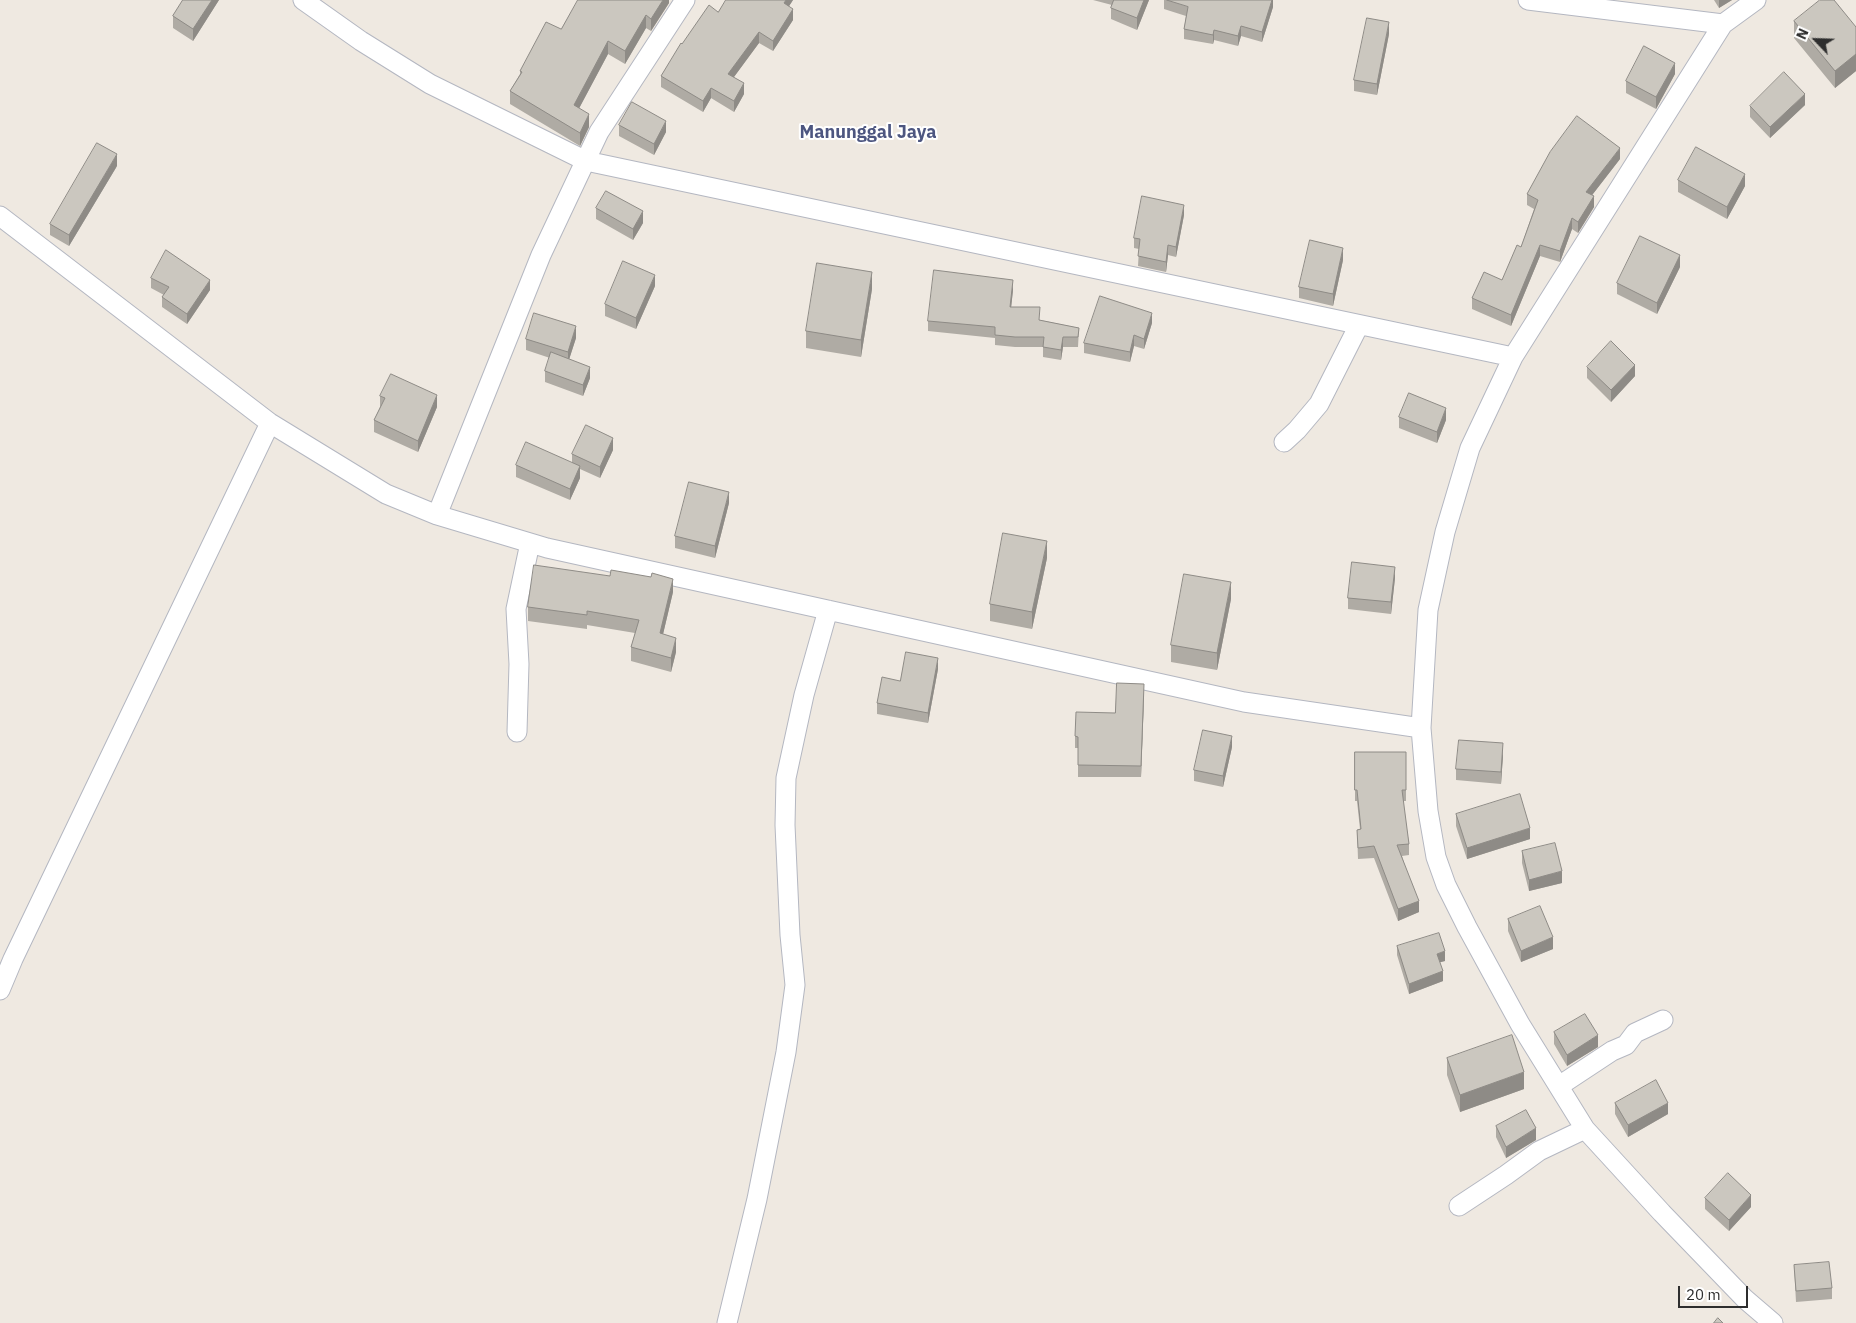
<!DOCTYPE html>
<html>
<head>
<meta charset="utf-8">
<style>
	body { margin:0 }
	#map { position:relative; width:1856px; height:1323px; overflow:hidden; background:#efe9e1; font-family:"IBM Plex Sans",sans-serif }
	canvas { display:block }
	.north { position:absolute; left:1791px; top:15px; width:50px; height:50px; -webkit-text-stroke:4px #fff; paint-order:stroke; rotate:294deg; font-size:14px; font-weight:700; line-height:20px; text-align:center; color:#2e2e2e }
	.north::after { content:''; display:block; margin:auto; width:18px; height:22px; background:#2e2e2e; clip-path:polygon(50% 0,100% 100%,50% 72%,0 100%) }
	.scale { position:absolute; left:1678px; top:1286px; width:70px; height:22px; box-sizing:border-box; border:2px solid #2e2e2e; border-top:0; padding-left:6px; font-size:15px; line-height:18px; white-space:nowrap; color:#2e2e2e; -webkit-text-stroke:4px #fff; paint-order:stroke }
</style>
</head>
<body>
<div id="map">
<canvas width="1856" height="1323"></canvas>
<div class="north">N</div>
<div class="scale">20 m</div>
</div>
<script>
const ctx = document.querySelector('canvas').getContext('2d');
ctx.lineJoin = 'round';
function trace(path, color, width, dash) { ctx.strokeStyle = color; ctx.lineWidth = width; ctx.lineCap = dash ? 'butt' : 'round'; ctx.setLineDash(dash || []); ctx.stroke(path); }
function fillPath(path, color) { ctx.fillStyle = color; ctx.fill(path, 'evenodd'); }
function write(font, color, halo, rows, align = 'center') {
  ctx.font = font + ' "IBM Plex Sans",sans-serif'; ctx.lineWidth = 4; ctx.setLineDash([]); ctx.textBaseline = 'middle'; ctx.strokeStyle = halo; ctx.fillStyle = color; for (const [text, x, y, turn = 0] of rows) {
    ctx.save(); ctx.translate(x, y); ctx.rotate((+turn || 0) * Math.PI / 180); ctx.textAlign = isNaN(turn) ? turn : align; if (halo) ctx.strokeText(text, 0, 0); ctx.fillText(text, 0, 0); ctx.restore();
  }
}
const minor = new Path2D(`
	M303,0L361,41L430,84L586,161L1513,357
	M1528,0L1723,24
	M1756,0L1723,24L1513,357L1470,448L1445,532L1428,610L1421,728L1428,811L1436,857L1446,885L1467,927L1520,1024L1585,1129L1662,1213L1745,1299L1773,1323
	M0,216L270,423L386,494L437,515L547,548L1244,702L1421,728
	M1284,442L1297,430L1319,404L1359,325
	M437,515L541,255L599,132L685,0
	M517,732L519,664L516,609L530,543
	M0,990L13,959L270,423
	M1559,1086L1612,1051L1626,1045L1635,1033L1663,1020
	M1459,1206L1506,1175L1539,1151L1585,1129
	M727,1323L757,1199L786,1052L795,985L790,935L785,825L786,778L804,695L828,610`);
const wall = new Path2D(`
	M183,0H219L193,41L173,28V16Z
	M669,0V3L651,31L646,28L625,64L608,54L579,108L589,127L580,146L510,104V91L520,74V71L561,29Z
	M793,0L789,6L793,20L773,51L759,43L734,77L744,94L734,112L711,98L703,112L661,87V76L682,44L718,12Z
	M1093,0H1149L1137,30L1111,19V8L1112,5Z
	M1164,0H1273V7L1262,42L1241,36L1238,46L1214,40L1213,44L1184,39V29L1186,16L1164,9Z
	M1714,0H1732L1719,8Z
	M1794,21L1856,27V71L1835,88L1794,38Z
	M1389,34L1377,95L1354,91V80Z
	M1675,74L1656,109L1626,93V81Z
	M1805,105L1770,138L1750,117V106Z
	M619,125L666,132L654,155L619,136Z
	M1620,159L1592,195L1594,207L1578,233L1572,229L1560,262L1540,256L1511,326L1472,309V298L1502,280L1521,247L1534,209L1527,205V194Z
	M117,166L69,246L50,235V224Z
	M1678,180L1745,186L1727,219L1678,192Z
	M596,208L643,223L633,240L596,219Z
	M1184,215L1176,257L1168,255L1166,272L1138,266L1139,249L1134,248V238Z
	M1343,260L1333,306L1299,298V287Z
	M1680,267L1657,314L1617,294V283Z
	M151,278L210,290L187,324L162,307V297L164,295L151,288Z
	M655,286L636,329L605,316V304Z
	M872,289L861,357L806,348V331Z
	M1013,290L1011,307L1040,320L1079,328L1078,347H1063L1061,360L1043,357V347H1015L995,345V338L928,331V321Z
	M1152,323L1144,349L1134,346L1130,362L1084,353V343Z
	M576,338L569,359L590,378L583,396L545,382V371L550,358L526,350V339Z
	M1587,367L1635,376L1611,402L1587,378Z
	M380,396L437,407L418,452L374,432V420L380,407Z
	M1399,417L1446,420L1437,443L1399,428Z
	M613,450L600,478L580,469V478L570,500L516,477V465L572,463V454Z
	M729,503L715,558L675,548V536Z
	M1047,558L1032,629L990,621V604Z
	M1395,578L1391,614L1348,609V598Z
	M673,592L663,634L676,652L671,672L631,661V647L635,633L587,625V629L528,621V607Z
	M1231,599L1217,670L1171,662V645Z
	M938,669L928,723L877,714V703L900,681Z
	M1144,696L1141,777H1078V748H1075V736Z
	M1232,747L1223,787L1194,781V770Z
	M1355,752H1406V801H1403L1409,844V855L1402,856L1419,912L1398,921L1374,858L1358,859L1357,830L1360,829L1357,801H1355Z
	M1503,755L1501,784L1456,780V769Z
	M1456,814L1530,839L1467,859L1456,826Z
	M1522,851L1562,883L1529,891L1522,863Z
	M1508,919L1553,949L1521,962L1508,931Z
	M1397,946L1445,961L1440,962L1443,981L1409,994L1397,955Z
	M1554,1032L1598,1047L1567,1066L1554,1044Z
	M1447,1058L1524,1089L1460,1112L1447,1075Z
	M1615,1103L1668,1114L1628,1137L1615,1114Z
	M1496,1126L1536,1140L1506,1158L1496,1137Z
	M1705,1198L1751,1207L1729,1231L1705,1209Z
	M1794,1265L1832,1288V1299L1796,1302Z`);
const shadedWall = new Path2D(`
	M212,0H219L193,41V29Z
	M663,0H669V3L651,31V19Z
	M786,0H793L784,14V3Z
	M1144,0H1149L1137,30V18Z
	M1272,0H1273V7L1262,42V32Z
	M1719,0H1732L1719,8Z
	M793,9V20L773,51V41Z
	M646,15V28L625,64V51Z
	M1389,22V34L1377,95V84Z
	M1241,26V36L1238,46V36Z
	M1214,30V40L1213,44V35Z
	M759,32V43L728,85V74Z
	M608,41V54L574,118V105Z
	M1856,54V71L1835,88V71Z
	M1675,63V74L1656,109V97Z
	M744,83V94L734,112V101Z
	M711,88V98L703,112V101Z
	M1805,94V105L1770,138V127Z
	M589,114V127L580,146V133Z
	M666,121V132L654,155V144Z
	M1620,148V159L1586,203V192Z
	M117,154V166L69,246V235Z
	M1745,174V186L1727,219V207Z
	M1594,196V207L1578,233V222Z
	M1184,205V215L1176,257V247Z
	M643,211V223L633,240V229Z
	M1572,218V229L1560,262V251Z
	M1168,245V255L1166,272V262Z
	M1540,245V256L1511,326V315Z
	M1343,248V260L1333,306V294Z
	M1680,255V267L1657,314V303Z
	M872,272V289L861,357V340Z
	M655,275V286L636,329V318Z
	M210,280V290L187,324V314Z
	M1013,280V290L1010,318V307Z
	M1152,313V323L1144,349V339Z
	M576,326V338L568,363V352Z
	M1134,335V346L1130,362V352Z
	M1063,337V347L1061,360V350Z
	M1635,365V376L1611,402V390Z
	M590,367V378L583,396V385Z
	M437,395V407L418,452V441Z
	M1446,408V420L1437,443V432Z
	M613,438V450L600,478V467Z
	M580,466V478L570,500V489Z
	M729,492V503L715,558V546Z
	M1047,541V558L1032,629V612Z
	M1395,567V578L1391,614V602Z
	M673,579V592L660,647V633Z
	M1231,582V599L1217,670V653Z
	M676,638V652L671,672V658Z
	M938,658V669L928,723V713Z
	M1144,684V696L1141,777V766Z
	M1232,736V747L1223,787V776Z
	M1503,743V755L1501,784V772Z
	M1530,828V839L1467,859V848Z
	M1562,871V883L1529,891V880Z
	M1419,901V912L1398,921V909Z
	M1553,937V949L1521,962V951Z
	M1445,951V961L1437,963V954Z
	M1443,971V981L1409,994V984Z
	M1598,1035V1047L1567,1066V1055Z
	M1524,1072V1089L1460,1112V1095Z
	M1668,1103V1114L1628,1137V1125Z
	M1536,1128V1140L1506,1158V1147Z
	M1751,1195V1207L1729,1231V1220Z`);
const building = new Path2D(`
	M183,0H212L193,29L173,16Z
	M578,0H663L651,19L646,15L625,51L608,41L574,105L589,114L580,133L510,91L522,72L520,71L546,22L561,29Z
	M726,0H786L784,3L793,9L773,41L759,32L728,74L744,83L734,101L711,88L703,101L661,76L681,43L682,44L709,5L718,12Z
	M1114,0H1144L1137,18L1111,8Z
	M1167,0H1272L1262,32L1241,26L1238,36L1214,30L1213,35L1184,29L1188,7Z
	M1820,0H1834L1856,27V54L1835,71L1794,21Z
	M1367,18L1389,22L1377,84L1354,80Z
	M1644,46L1675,63L1656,97L1626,81Z
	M1784,72L1805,94L1770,127L1750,106Z
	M632,102L666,121L654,144L619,125Z
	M1577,116L1620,148L1586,192L1594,196L1578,222L1572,218L1560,251L1540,245L1511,315L1472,298L1484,272L1502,280L1517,245L1521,247L1538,200L1527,194L1550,152Z
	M97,143L117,154L69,235L50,224Z
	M1696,147L1745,174L1727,207L1678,180Z
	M606,191L643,211L633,229L596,208Z
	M1142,196L1184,205L1176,247L1168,245L1166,262L1138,256L1140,239L1134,238Z
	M1640,236L1680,255L1657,303L1617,283Z
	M1310,240L1343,248L1333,294L1299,287Z
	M166,250L210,280L187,314L162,297L169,287L151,278Z
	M623,261L655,275L636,318L605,304Z
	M817,263L872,272L861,340L806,331Z
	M934,270L1013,280L1010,307H1040L1039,320L1079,328L1078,337H1063L1061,350L1043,347L1044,337H1015L995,335V327L928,321Z
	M1100,296L1152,313L1144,339L1134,335L1130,352L1084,343Z
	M534,313L576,326L568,352L526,339Z
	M1611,341L1635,365L1611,390L1587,367Z
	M551,352L590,367L583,385L545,371Z
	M391,374L437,395L418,441L374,420L385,398L380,396Z
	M1409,393L1446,408L1437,432L1399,417Z
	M586,425L613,438L600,467L572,454Z
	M526,442L580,466L570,489L516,465Z
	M689,482L729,492L715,546L675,536Z
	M1003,533L1047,541L1032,612L990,604Z
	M1352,562L1395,567L1391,602L1348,598Z
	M534,565L610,576L611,570L651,577L652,573L673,579L660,633L676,638L671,658L631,647L639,620L587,611V615L528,607Z
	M1184,574L1231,582L1217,653L1171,645Z
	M906,652L938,658L928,713L877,703L882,677L900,681Z
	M1117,683L1144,684L1141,766L1078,765V737L1075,736L1076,712L1115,713Z
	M1203,730L1232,736L1223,776L1194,770Z
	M1459,740L1503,743L1501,772L1456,769Z
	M1355,752H1406V790H1402L1409,844L1397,845L1419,901L1398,909L1374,846L1358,848L1357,830L1361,829L1357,790H1355Z
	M1520,794L1530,828L1467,848L1456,814Z
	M1555,843L1562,871L1529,880L1522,851Z
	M1540,906L1553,937L1521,951L1508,919Z
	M1439,933L1445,951L1437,954L1443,971L1409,984L1397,946Z
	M1585,1014L1598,1035L1567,1055L1554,1032Z
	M1512,1035L1524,1072L1460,1095L1447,1058Z
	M1656,1080L1668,1103L1628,1125L1615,1103Z
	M1526,1110L1536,1128L1506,1147L1496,1126Z
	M1728,1173L1751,1195L1729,1220L1705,1198Z
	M1829,1262L1832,1288L1796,1291L1794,1265Z
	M1718,1318L1723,1323H1714Z`);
const quarterNames = [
	["Manunggal Jaya",868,133]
];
trace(minor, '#b4b7c1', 21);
trace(minor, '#fff', 19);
fillPath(wall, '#afaba4');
fillPath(shadedWall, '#8e8b86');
fillPath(building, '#cbc7bf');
trace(building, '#8e8b86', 1);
write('bold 18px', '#4d5680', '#fff', quarterNames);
</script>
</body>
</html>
